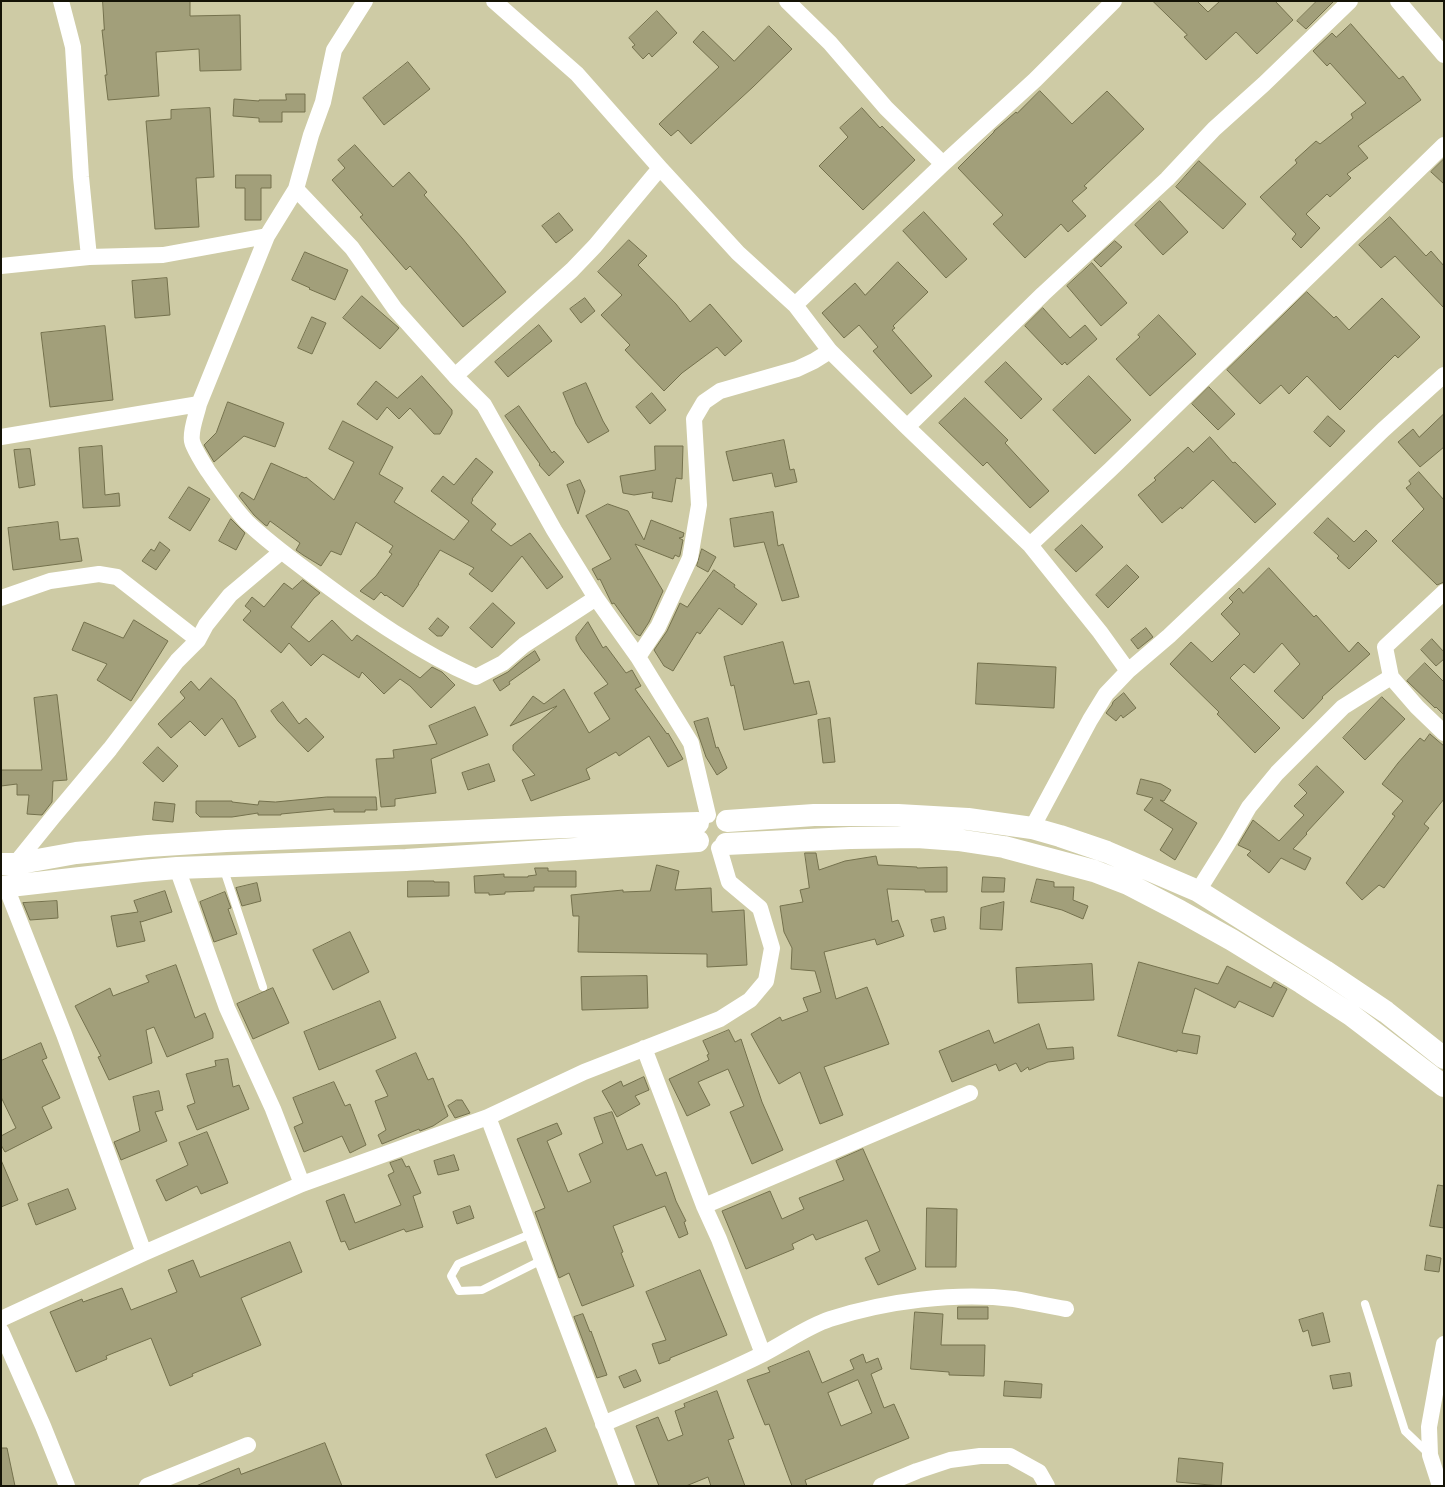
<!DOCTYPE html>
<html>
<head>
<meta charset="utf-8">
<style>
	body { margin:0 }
	#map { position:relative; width:1445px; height:1487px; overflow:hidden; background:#cecba5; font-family:Figtree,sans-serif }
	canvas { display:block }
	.frame { position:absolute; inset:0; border:2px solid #141306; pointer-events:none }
</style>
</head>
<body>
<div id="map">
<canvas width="1445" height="1487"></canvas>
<div class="frame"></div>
</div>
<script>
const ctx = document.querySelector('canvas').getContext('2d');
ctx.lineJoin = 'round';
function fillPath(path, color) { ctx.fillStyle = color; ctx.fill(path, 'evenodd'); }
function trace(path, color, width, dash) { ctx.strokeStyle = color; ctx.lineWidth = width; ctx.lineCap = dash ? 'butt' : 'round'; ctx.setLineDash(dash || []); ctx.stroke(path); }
const building = new Path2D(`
	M103,1H190V16L240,15L241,70L200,71L199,49L156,52L159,96L108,100L105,75H107L102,30H104Z
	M1153,1H1197L1208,12L1220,1H1275L1293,20L1257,54L1236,32L1206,60L1184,37L1187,35Z
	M1317,1H1334L1306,29L1297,21Z
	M657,11L677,33L652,57L649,53L643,59L632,47L635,45L629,38Z
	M1351,24L1399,79L1403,76L1421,100L1358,146L1368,158L1347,174L1351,178L1330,197L1327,194L1306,214L1320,228L1301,248L1292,239L1296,234L1260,197L1297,163L1295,160L1316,141L1320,144L1353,118L1351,114L1366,103L1330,63L1327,66L1313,51L1332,33L1336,37Z
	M769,26L792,49L753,87L691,144L678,130L671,136L659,124L719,67L693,42L703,31L734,61Z
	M408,62L430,89L384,125L363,98Z
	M1040,91L1072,124L1107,91L1144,129L1084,186L1087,188L1072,201L1086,216L1068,232L1061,224L1025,258L993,224L1003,215L958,168L994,132V131L1016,112L1017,113Z
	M286,94H305V112H282V122H259V118L233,116L234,99L259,101V100H286Z
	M210,108L214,177L196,178L199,227L155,229L146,121L171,119V110Z
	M862,108L880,128L882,126L915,160L863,210L819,166L848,137L840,128Z
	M355,145L393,187L409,172L427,192L424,195L462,238L506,292L463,327L410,266L406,270L360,217L363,215L332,180L345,168L338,160Z
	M1444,159V184L1431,172Z
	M1199,161L1246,204L1223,229L1176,187Z
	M236,175H271V188H261V220H245V188H236Z
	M1160,201L1188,232L1163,255L1135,225Z
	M924,212L967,259L946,278L903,231Z
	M559,213L573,230L556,243L542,226Z
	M1390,217L1426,256L1431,251L1444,266V308L1395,256L1381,268L1359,245Z
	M629,240L647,256L638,265L676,304L690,322L710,304L742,341L725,356L717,347L682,373L664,391L625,350L630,345L601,315L622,295L598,272Z
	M1115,241L1122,247L1101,267L1094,260Z
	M305,252L348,270L335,300L309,289L310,288L292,280Z
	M898,262L928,292L893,326L895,328L892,330L932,376L911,394L873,351L878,347L859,325L844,338L822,313L855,283L865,295Z
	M1092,263L1127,303L1101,326L1067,286Z
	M167,278L170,315L135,318L132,281Z
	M1307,292L1334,318L1336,316L1349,330L1382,298L1420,337L1398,358L1395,355L1340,410L1307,376L1289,394L1281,385L1260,404L1227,370Z
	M362,296L399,328L380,349L343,318Z
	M585,298L595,311L581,323L570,309Z
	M1043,308L1070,338L1085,325L1097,339L1067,365L1065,362L1062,365L1025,326Z
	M1159,315L1196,354L1150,396L1116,359L1140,337L1138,335Z
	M312,317L326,323L312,354L298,348Z
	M539,325L552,341L508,377L495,362Z
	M105,326L113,400L50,407L41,333Z
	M1006,362L1042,399L1021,419L985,382Z
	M422,376L452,410V414L440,434H434L410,408L399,419L387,407L377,420L357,404L376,381L397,398Z
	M1089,376L1131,420L1095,454L1053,410Z
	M586,383L603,421L609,431L588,443L576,424L563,393Z
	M1209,387L1235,414L1218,430L1192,404Z
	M652,393L666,410L650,424L636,407Z
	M965,398L1008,440L1005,443L1049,491L1030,508L987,462L983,466L939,423Z
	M228,402L284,423L275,447L244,436L214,462L204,445L216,433Z
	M519,406L552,453L554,451L564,462L549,476L539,465L540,464L505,416Z
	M1444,414V447L1420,467L1398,442L1413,429L1419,437Z
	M1328,416L1345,431L1330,447L1314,432Z
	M343,421L393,447L379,474L403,488L394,502L454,540L469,521L431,491L443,476L454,485L476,458L493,472L472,499L473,500L471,503L496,524L491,530L511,546L530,533L563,577L547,589L522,556L492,592L469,574L474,568L440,550L418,584H419L403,607L386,595L385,596L381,592L374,600L360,591L376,576L392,554L389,552L393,546L356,522L341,555L331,551L321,566L303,555L296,550L300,543L270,521L267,526L265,525L254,515L239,496L242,492L254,500L271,463L305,478L306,477L334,500L354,462L329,449Z
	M1210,437L1233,463L1235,462L1276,504L1255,523L1213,480L1182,509L1181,507L1162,523L1138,495L1156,480L1154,478L1188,447L1193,452Z
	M784,440L790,470L794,469L797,482L775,487L772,473L733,481L726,452Z
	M102,446L105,495L119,493L120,506L83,508L79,448Z
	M655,446H683L682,479L676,478L672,502L652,498L653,492L634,495L623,493L620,476L655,470Z
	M30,449L35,485L19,488L14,450Z
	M1419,472L1444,500V582L1437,585L1392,541L1424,509L1406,488L1411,484L1409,481Z
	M580,480L585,491L578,514L567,485Z
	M189,487L210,499L190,531L169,518Z
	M608,504L628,511L644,540L651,520L684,533L683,537L679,538L683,540L680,555L679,557L675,555L673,559L635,544L663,591L649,622L640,636L636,634L614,603L612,604L600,579L598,580L592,569L611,559L586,516Z
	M773,512L778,546L783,544L799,597L782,601L764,542L734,547L730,519Z
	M1328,518L1354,542L1366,530L1377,541L1349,569L1337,558L1339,556L1314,533Z
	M231,519L245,533L236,550L219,541Z
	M58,522L60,540L78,538L82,561L13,570L8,528Z
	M1082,525L1103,547L1076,572L1055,550Z
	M160,542L170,550L156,570L142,561L151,549L154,551Z
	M702,549L716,557L708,572L697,566Z
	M1127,565L1139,577L1108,608L1096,595Z
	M1269,568L1314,617L1316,615L1349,652L1358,642L1370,654L1322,697L1323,698L1303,719L1274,691L1300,664L1282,643L1254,673L1244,664L1230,678L1280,728L1255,753L1217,714L1219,712L1170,664L1191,642L1212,662L1240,634L1221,614L1233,602L1229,598L1239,588L1243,593Z
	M714,570L735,585L734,587L757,604L742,625L719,608L700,634L697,632L673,671L664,666L654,650L667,631L680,603L687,607Z
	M303,580L320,593L314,598L291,627L309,642L332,620L352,641L357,635L420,678L432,667L442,672L455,685L431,708L410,686L400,679L384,694L362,672L359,678L323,654L311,666L289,643L281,653L243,620L251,611L245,606L252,597L264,607L284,583L292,589Z
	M493,603L515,623L492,648L470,628Z
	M438,618L449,627L442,636H437L429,629Z
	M134,620L168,641L131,701L97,680L107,664L72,650L84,622L123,638Z
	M588,622L603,648L606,646L626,673L632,670L641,686L635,689L667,734L668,733L683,759L668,767L649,736L619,756L616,752L586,769L590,779L531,801L522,780L535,775L513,750V745L557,706L510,726L533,696L544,704L564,689L589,733L610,719L594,693L608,684L581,649L576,640V637Z
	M1146,628L1153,637L1138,649L1131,640Z
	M1432,639L1444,652V659L1436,666L1421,650Z
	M783,642L794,684L809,681L817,714L744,730L734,685L731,686L724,657Z
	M535,651L540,660L509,682L510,684L500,691L493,680L508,672L523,659Z
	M978,663L1056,667L1054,708L976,704Z
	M1425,663L1444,682V715L1436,707L1435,708L1407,681Z
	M211,678L235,700L256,737L239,747L222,718L205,736L190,721L171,738L158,724L185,698L180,692L191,681L199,690Z
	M1124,693L1136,708L1123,718L1121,715L1116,721L1106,713L1112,705L1113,702Z
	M57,695L67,780L53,781L52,802L42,815L27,814L29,795H17V784L1,786V770H42L34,698Z
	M1382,697L1405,719L1365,760L1343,738Z
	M283,702L299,724L306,718L324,737L308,752L278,721L271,711Z
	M475,707L488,735L431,759L436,793L395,799V806L381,807L376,759L394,758L393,750L437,744L429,726Z
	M708,718L716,748L718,747L727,768L717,775L706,757L694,722Z
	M830,718L835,762L823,763L818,720Z
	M1430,734L1444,746V799L1424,824L1429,828L1384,888L1379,885L1362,900L1346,883L1395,816L1392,814L1403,801L1382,784L1398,763L1420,738L1424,741Z
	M158,747L178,766L163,782L143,763Z
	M489,764L495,781L468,790L462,773Z
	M1317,766L1344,792L1306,833L1307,834L1293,849L1311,858L1305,870L1281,858L1269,873L1247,855L1251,851L1238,845L1253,820L1279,841L1304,815L1294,806L1307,793L1299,785Z
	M1141,779L1161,784L1171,790L1164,801L1160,800L1197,823L1175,860L1160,850L1173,829L1144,810L1153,798L1137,794Z
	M327,797H376L377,810H365V812H334V809L281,814V815H258V813L232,817H200L196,813V801H232V802L258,805L259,801L275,802Z
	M155,802L175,804L173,822L153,820Z
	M805,853H816L819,870L845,861L876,856L878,865L917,867V868L947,867V892H925V890L887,889L892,922L898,920L904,936L877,945L875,939L824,952L836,999L867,987L889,1044L824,1067L843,1115L820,1124L800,1072L779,1084L751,1034L780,1017L782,1021L808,1011L803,998L821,992L815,971L791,969L792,948L784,932L780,906L803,902L800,890L809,888Z
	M657,865L679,871L675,890L711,888L712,912L744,910L747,965L707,967V954L578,952L579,916H573L571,895L623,890V892L650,891Z
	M535,868H548V871H576V887H534V891L505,892V894L489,895V893H475L474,876L504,874V877H528V876L536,875Z
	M983,877L1005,878L1004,892H982Z
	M1037,879L1054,882V887H1074L1073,900L1088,906L1083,919L1062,910L1031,902Z
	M408,881H434V882H449V896L408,897Z
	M257,883L261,901L242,906L236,888Z
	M165,891L172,912L141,922L140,921L145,941L117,947L111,916L138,912L134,901Z
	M225,892L231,908L228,909L237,934L214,942L200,902Z
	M57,901L58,918L30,920L23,903Z
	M1004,902L1002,930L980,929L981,908Z
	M944,917L946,929L934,932L931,920Z
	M350,932L369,972L333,990L313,950Z
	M1139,962L1218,984L1227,966L1271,988L1274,982L1287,989L1273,1017L1239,1001L1235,1008L1195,988L1182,1033L1200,1036L1197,1054L1177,1050V1052L1118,1036Z
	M1092,964L1094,1000L1018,1003L1016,968Z
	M176,965L195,1018L205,1013L213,1033V1038L167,1057L154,1027L146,1030L152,1063L109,1080L98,1057L101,1056L75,1006L110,988L113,996L149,982L146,976Z
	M647,976L648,1008L582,1010L581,977Z
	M273,988L289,1023L253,1039L237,1004Z
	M380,1001L396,1038L319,1070L304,1032Z
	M1039,1024L1047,1049L1073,1047L1074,1059L1048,1062L1029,1070L1028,1067L1021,1072L1016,1063L999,1071L996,1064L952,1082L939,1051L989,1030L994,1043Z
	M729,1030L735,1042L741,1039L762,1102L783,1150L752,1164L730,1112L744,1106L728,1069L698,1082L710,1105L687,1116L669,1079L709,1060L707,1055L709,1054L703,1041Z
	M41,1043L47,1058L42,1060L60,1098L42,1107L52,1128L5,1152L1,1145V1136L16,1128L1,1097V1061Z
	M416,1053L428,1080L433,1078L448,1116L433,1126L420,1131L419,1129L382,1144L378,1135L386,1130L375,1101L388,1096L376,1071Z
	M228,1059L233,1087L239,1085L249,1109L197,1130L187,1106L195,1103L186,1074L216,1066L215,1061Z
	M644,1077L649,1090L635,1096L640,1104L617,1117L602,1091L621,1081L623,1086Z
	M334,1082L345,1106L350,1104L366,1145L350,1153L342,1136L304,1152L294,1127L303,1123L293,1098Z
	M159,1091L163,1110L155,1112L167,1141L121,1160L114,1142L140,1131L133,1097Z
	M457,1100H462L470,1113L455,1118L448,1106Z
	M612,1112L627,1150L642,1144L656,1176L666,1172L676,1201L686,1221L684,1222L688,1234L679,1238L665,1206L613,1226L623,1252L621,1253L634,1286L582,1306L569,1273L559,1278L535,1212L545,1208L517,1139L557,1123L562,1134L547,1141L568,1192L591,1182L579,1154L603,1143L594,1118Z
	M207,1132L228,1183L201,1194L197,1186L166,1201L156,1180L188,1165L179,1143Z
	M863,1149L916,1269L878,1285L865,1258L880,1251L867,1220L816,1240L813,1234L792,1244L794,1249L746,1269L722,1211L770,1191L782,1219L804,1209L799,1198L844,1180L836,1161Z
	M454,1155L459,1170L438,1175L434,1161Z
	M402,1159L406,1167L409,1166L421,1193L413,1196L423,1227L406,1232L404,1229L349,1250L345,1241L341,1242L326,1201L344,1194L355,1223L401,1205L388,1175L394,1172L390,1163Z
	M1,1160L18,1200L1,1207Z
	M1438,1185L1444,1186V1228L1430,1226Z
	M68,1189L76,1209L36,1225L28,1204Z
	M470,1206L474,1218L457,1224L453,1212Z
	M927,1208L957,1209L956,1267H926Z
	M290,1242L302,1272L241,1298L261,1345L192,1374L193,1376L170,1386L151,1338L106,1356L107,1359L76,1372L50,1312L82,1299L83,1302L122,1288L131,1310L177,1292L168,1270L193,1260L200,1277Z
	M1427,1255L1441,1258L1439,1272L1425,1270Z
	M700,1270L727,1335L670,1358V1360L659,1364L652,1344L666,1340L646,1292Z
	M958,1307H988V1319H958Z
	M915,1312L943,1314L941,1345H985L984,1376L949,1375V1372L911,1369Z
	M1323,1313L1330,1342L1312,1346L1308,1330L1303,1332L1299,1320Z
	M583,1314L590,1332L591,1331L607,1375L597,1378L574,1317Z
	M809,1351L822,1383L854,1369L850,1360L863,1354L866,1363L878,1358L882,1369L871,1374L884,1408L894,1404L909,1438L805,1480L807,1486H792L769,1424L765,1425L747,1380L770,1372L768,1368ZM858,1380L872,1413L841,1426L828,1393Z
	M636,1370L641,1381L624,1388L619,1377Z
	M1350,1373L1352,1386L1333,1389L1330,1376Z
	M1005,1381L1042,1384L1041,1398L1004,1396Z
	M717,1391L734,1438L728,1440L745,1486H711L708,1477L686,1486H659L636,1426L658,1417L668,1441L683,1435L675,1411L685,1407L684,1404Z
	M546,1428L556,1451L496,1478L486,1455Z
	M325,1443L342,1486H196L239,1468L241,1474Z
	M1,1448H7L15,1486H1Z
	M1179,1458L1223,1463L1221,1486L1177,1482Z`);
const service = new Path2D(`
	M224,870L263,987
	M531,1234L458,1264L451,1276L459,1291L482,1290L542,1260
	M1365,1304L1405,1431L1429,1454`);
const minor = new Path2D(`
	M61,1L73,47L81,177L89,257
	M365,1L334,50L323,102L311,135L296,189L267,236L199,404C197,414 190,430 192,441C193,447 204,465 208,471C220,488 232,506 247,522C269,543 294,561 318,579C366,615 420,653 476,677L503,663L524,645L596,598
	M494,1L577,74L660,168L738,253L795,305L830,351L907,427L1030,545L1100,632L1128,671
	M787,1L830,43L886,108L943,164
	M1398,1L1444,55
	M296,189L352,248L395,309L455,376L484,405L554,530L596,598L638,657L691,743L708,815
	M1,266L89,257L163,255L267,236
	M795,305L943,164L1035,80L1114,1
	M455,376L572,270L595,246L660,168
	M907,427L1043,294L1167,179L1214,129L1264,84L1350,1
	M1,437L199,404
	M1030,545L1111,469L1444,145
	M1,598L50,581L99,574L117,577L198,640
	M638,657L658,627L690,558L699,505L694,419L704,402L720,391L797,369L814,361L830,351
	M1391,677L1417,707L1444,733
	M1032,828L1090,720L1106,694L1128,671L1169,636L1245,564L1383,430L1444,375
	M15,864L53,817L110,749L177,661L198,640L206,625L230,595L281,552
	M177,868L227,1008L273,1109L302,1184
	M6,887L64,1034L144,1253
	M1198,891L1228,843L1249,807L1277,773L1343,707L1391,677L1385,647L1444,592
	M644,1048L704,1206L719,1239L763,1354
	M488,1117L627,1486
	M704,1206L970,1093
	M1,1319L144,1253L302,1184L488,1117L584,1072L720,1019L750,1000L766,981L772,948L760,908L729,882L719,848
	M1,1331L43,1426L67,1486
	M603,1424C656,1401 711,1380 763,1354C785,1343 806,1327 830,1319C886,1301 955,1292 1014,1299C1031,1302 1048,1306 1066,1309
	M147,1486L248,1445
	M881,1486L917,1471L950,1460L980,1456H1010L1039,1472L1047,1486
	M1440,1486L1430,1455L1429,1427L1444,1344`);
const secondary = new Path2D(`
	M727,821L814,815H898L968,819L1032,828L1060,836L1107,852L1198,891L1325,971L1386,1012L1444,1058
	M726,844L850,838L917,837L958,840L1004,847L1094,871L1128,884L1180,911L1232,940L1302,983L1351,1015L1444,1086
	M1,864H15L76,853L148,846L226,841L565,827L698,823
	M1,887L142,871L177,868L406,860L698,841`);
fillPath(building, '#a29f7a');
trace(building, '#74714d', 1);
trace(service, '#fff', 8);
trace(minor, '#fff', 16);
trace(secondary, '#fff', 22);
</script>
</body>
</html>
